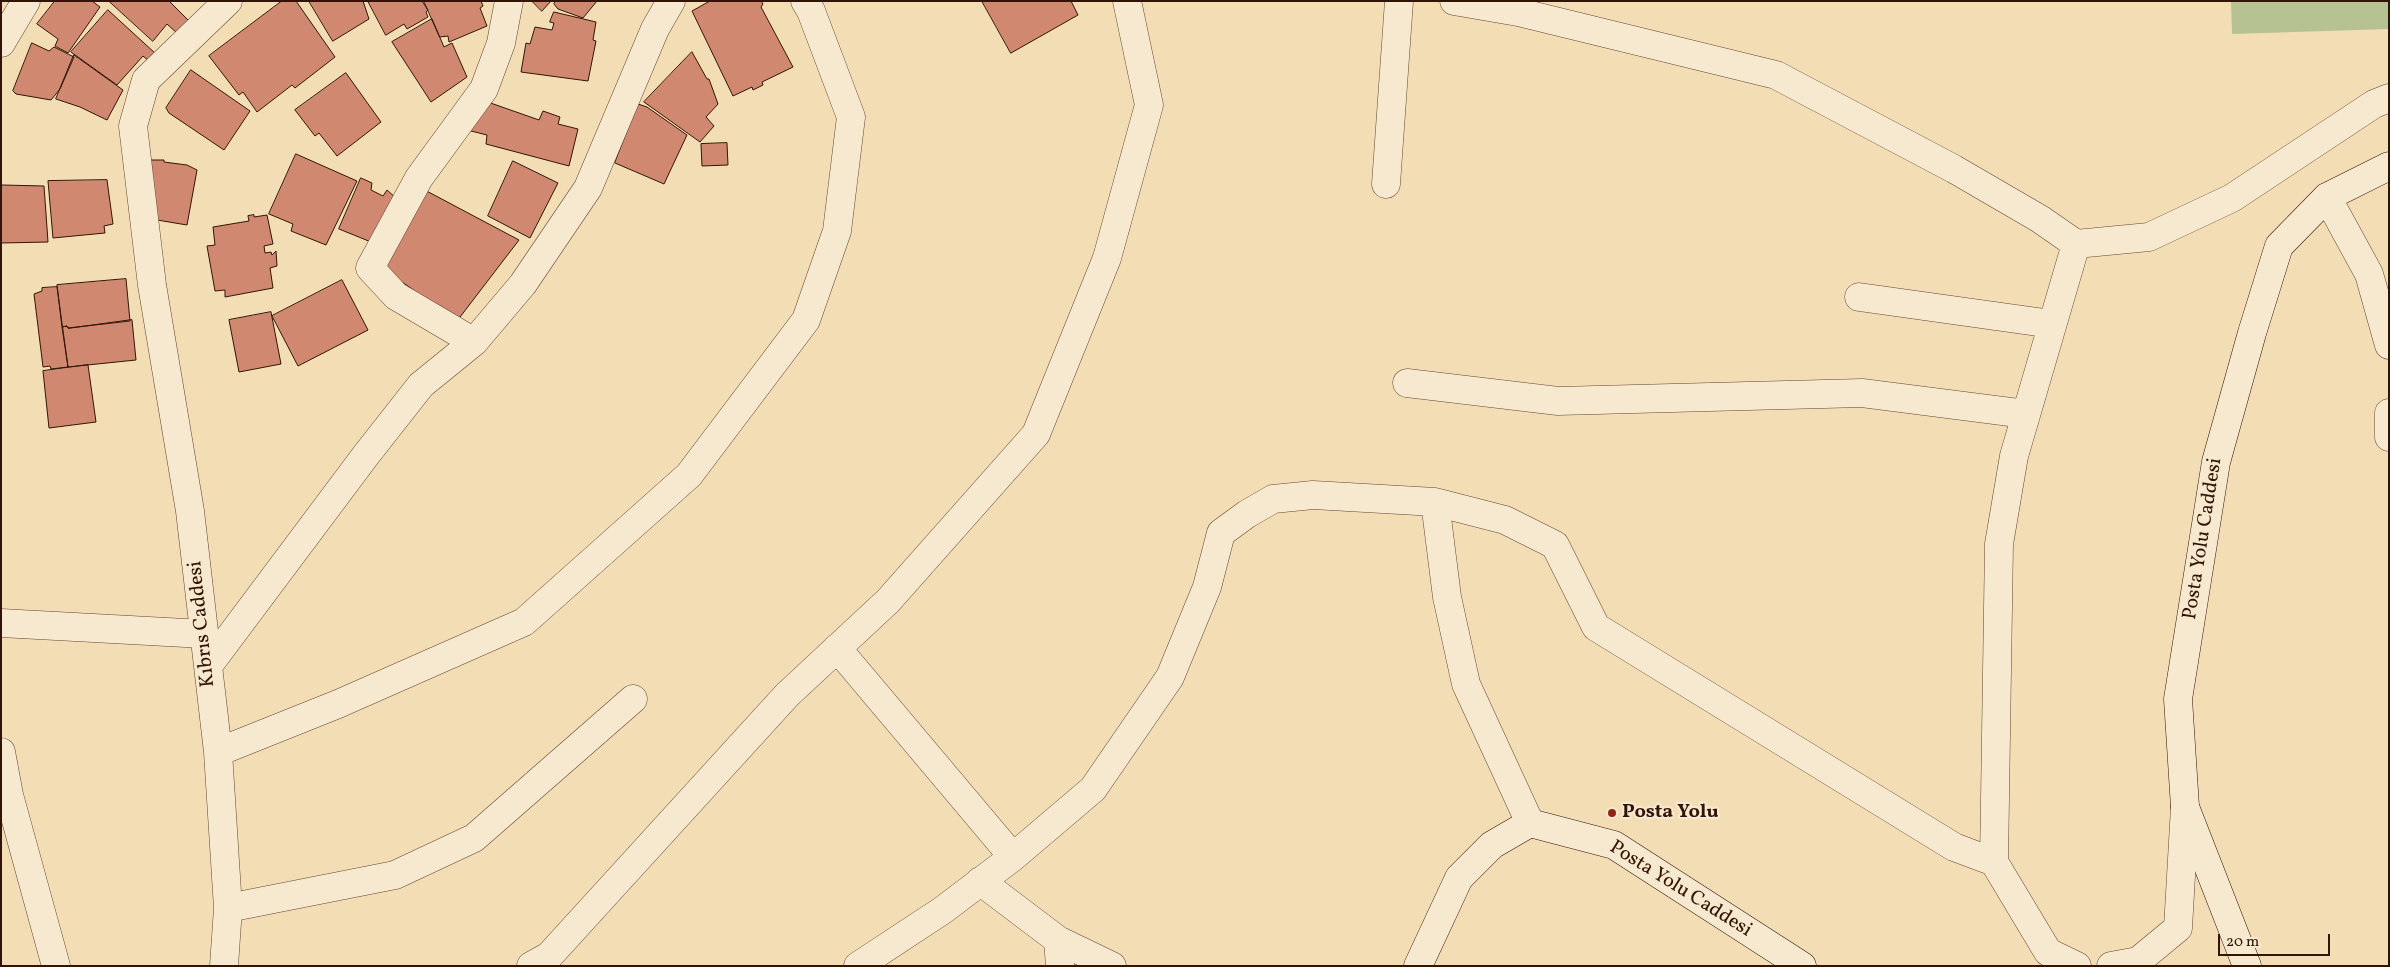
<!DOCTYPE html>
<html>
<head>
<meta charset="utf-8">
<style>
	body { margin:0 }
	#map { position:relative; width:2390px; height:967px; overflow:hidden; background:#f3ddb5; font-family:Vollkorn,serif }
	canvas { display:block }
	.frame { position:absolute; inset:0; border:2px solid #321406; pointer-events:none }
	.scale { position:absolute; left:2218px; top:934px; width:112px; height:22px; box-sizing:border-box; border:2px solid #321406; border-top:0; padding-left:6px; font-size:15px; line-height:18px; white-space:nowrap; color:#321406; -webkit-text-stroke:4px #f7e9cf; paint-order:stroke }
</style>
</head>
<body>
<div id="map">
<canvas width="2390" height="967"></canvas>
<div class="frame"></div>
<div class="scale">20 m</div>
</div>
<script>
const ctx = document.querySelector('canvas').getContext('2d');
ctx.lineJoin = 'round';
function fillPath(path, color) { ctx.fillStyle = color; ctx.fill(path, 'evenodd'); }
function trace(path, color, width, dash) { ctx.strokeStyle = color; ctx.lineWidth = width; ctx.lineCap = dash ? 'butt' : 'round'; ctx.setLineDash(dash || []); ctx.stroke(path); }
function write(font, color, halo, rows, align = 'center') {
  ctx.font = font + ' Vollkorn,serif'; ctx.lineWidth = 4.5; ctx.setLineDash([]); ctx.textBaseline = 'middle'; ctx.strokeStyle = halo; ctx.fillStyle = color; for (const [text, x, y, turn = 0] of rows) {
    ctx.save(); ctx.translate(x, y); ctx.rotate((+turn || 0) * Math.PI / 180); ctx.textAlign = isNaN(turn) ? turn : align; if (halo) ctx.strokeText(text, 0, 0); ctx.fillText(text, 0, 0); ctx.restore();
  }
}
const green = new Path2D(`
	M2231,1H2389V29L2232,34Z`);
const building = new Path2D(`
	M55,1H92L100,7L68,53L55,46L58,39L37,24Z
	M109,1H169L190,22L178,34L167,24L153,41Z
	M282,1H296L335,57L295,88L292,85L257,112L243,92L239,95L209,56Z
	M309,1H363L369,19L333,41Z
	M368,1H422L428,10L426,12L428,17L407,29L404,24L386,35Z
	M424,1H481L483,6L480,8L487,26L449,42L448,36L440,37Z
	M532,1H551L542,11Z
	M556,1H597L583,18L558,9L554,4Z
	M761,1L763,4L761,7L793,67L762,82L763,85L753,90L752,87L733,96L692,11L710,1Z
	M982,1H1071L1078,15L1011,53Z
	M108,10L156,54L149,61L143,56L117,85L71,52Z
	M554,12L596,22L593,40L596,41L588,81L521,72L526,43L530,44L535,27L552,30L554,23L550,22Z
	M432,19L444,47L452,43L467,77L431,102L392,42Z
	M32,43L49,51L54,47L74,57L60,89L51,100L16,94L13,91Z
	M692,52L707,79H709L718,104L706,117L714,126L700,142L644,102Z
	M74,55L123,90L107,120L80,107L56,99Z
	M191,70L250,111L224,150L169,113L166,108Z
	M346,73L381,122L337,156L319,133L315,136L295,110Z
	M482,100L539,120L543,111L560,117L558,124L578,129L569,166L486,144L487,135L467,130Z
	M638,104L647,107L687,135L664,184L615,163Z
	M727,143L728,165L702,166L701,144Z
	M296,154L357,181L326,245L291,231L293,224L269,214Z
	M150,160H164V162L187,165L197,170L187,225L151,219Z
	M513,161L558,183L530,238L488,216Z
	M361,178L372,183L371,190L383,196L387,190L396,198L376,244L339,229Z
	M107,180L113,224L104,226L105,233L53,238L48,181Z
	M2,185L44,186L48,242L1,243Z
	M421,188L519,240L457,321L381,267Z
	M254,215V217L267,215L273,244L264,246L265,253L271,252L272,255L276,251L277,266L270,268L273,288L225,297V290L215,291L207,246L215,245L213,227L249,221L248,216Z
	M126,279L130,321L68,328L67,326L62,327L57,285Z
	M342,280L368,330L298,366L272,316Z
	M57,287L68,367L51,369L50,366L43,367L34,294L42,291V288Z
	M271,312L281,364L239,372L229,320Z
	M132,320L136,360L68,367L62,327L67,326L68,328Z
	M88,365L96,422L49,428L43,371Z`);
const street = new Path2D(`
	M1454,1L1518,12L1776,75L1954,169L2040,219L2076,244L2149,237L2232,198L2374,104L2389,98
	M1,43L26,1
	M1386,184L1399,1
	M2327,197L2369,274L2389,345
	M1859,297L2052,324
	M474,342L396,296L370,268L419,178L484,89L501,43L509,1
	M1407,383L1558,401L1862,393L2026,414
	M2389,413V437
	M1435,502L1447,597L1466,684L1530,823
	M1,623L204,634
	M837,648L1013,857
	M208,666L366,455L421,385L474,342L523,284L588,188L655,29L671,1
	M1,752L9,795L56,966
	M218,752L338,704L524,622L689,475L806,320L837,231L851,117L811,11L805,1
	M1994,862L2048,952L2077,966
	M980,881L1058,940L1112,966
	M228,908L395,875L474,838L633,699
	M1058,940L1060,966
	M224,966L228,908L218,752L190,511L152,285L133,126L146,80L228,1
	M531,966L549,956L787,695L888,601L1036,434L1107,258L1149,105L1127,1
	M858,966L943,910L1013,857L1093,789L1170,677L1207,587L1221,533L1247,514L1273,499L1313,495L1435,502L1505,520L1555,545L1596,627L1954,847L1994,862L1999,544L2014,456L2076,244
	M2111,966L2138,961L2178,928L2185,807`);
const secondary = new Path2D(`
	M1418,966L1459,878L1492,845L1530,823L1614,845L1802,966
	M2247,966L2185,807L2178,699L2216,462L2252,333L2279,246L2327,197L2389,166`);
const markers = [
	[1612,813,5,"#8f2418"]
];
const streetNames = [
	["Posta Yolu Caddesi",2204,539,-81],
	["Kıbrıs Caddesi",203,624,-96],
	["Posta Yolu Caddesi",1680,890,32]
];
const poiNames = [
	["Posta Yolu",1622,813]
];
fillPath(green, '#b6c291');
fillPath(building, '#d08970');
trace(building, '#321406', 1);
trace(street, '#624632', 29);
trace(secondary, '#321406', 29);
trace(street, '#f7e9cf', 28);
trace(secondary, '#f7e9cf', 28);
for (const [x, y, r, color] of markers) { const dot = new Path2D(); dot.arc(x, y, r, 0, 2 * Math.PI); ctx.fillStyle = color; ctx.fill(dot); trace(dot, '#f7e9cf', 2); }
write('20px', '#321406', '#f7e9cf', streetNames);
write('bold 20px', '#321406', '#f7e9cf', poiNames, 'left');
</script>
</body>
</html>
